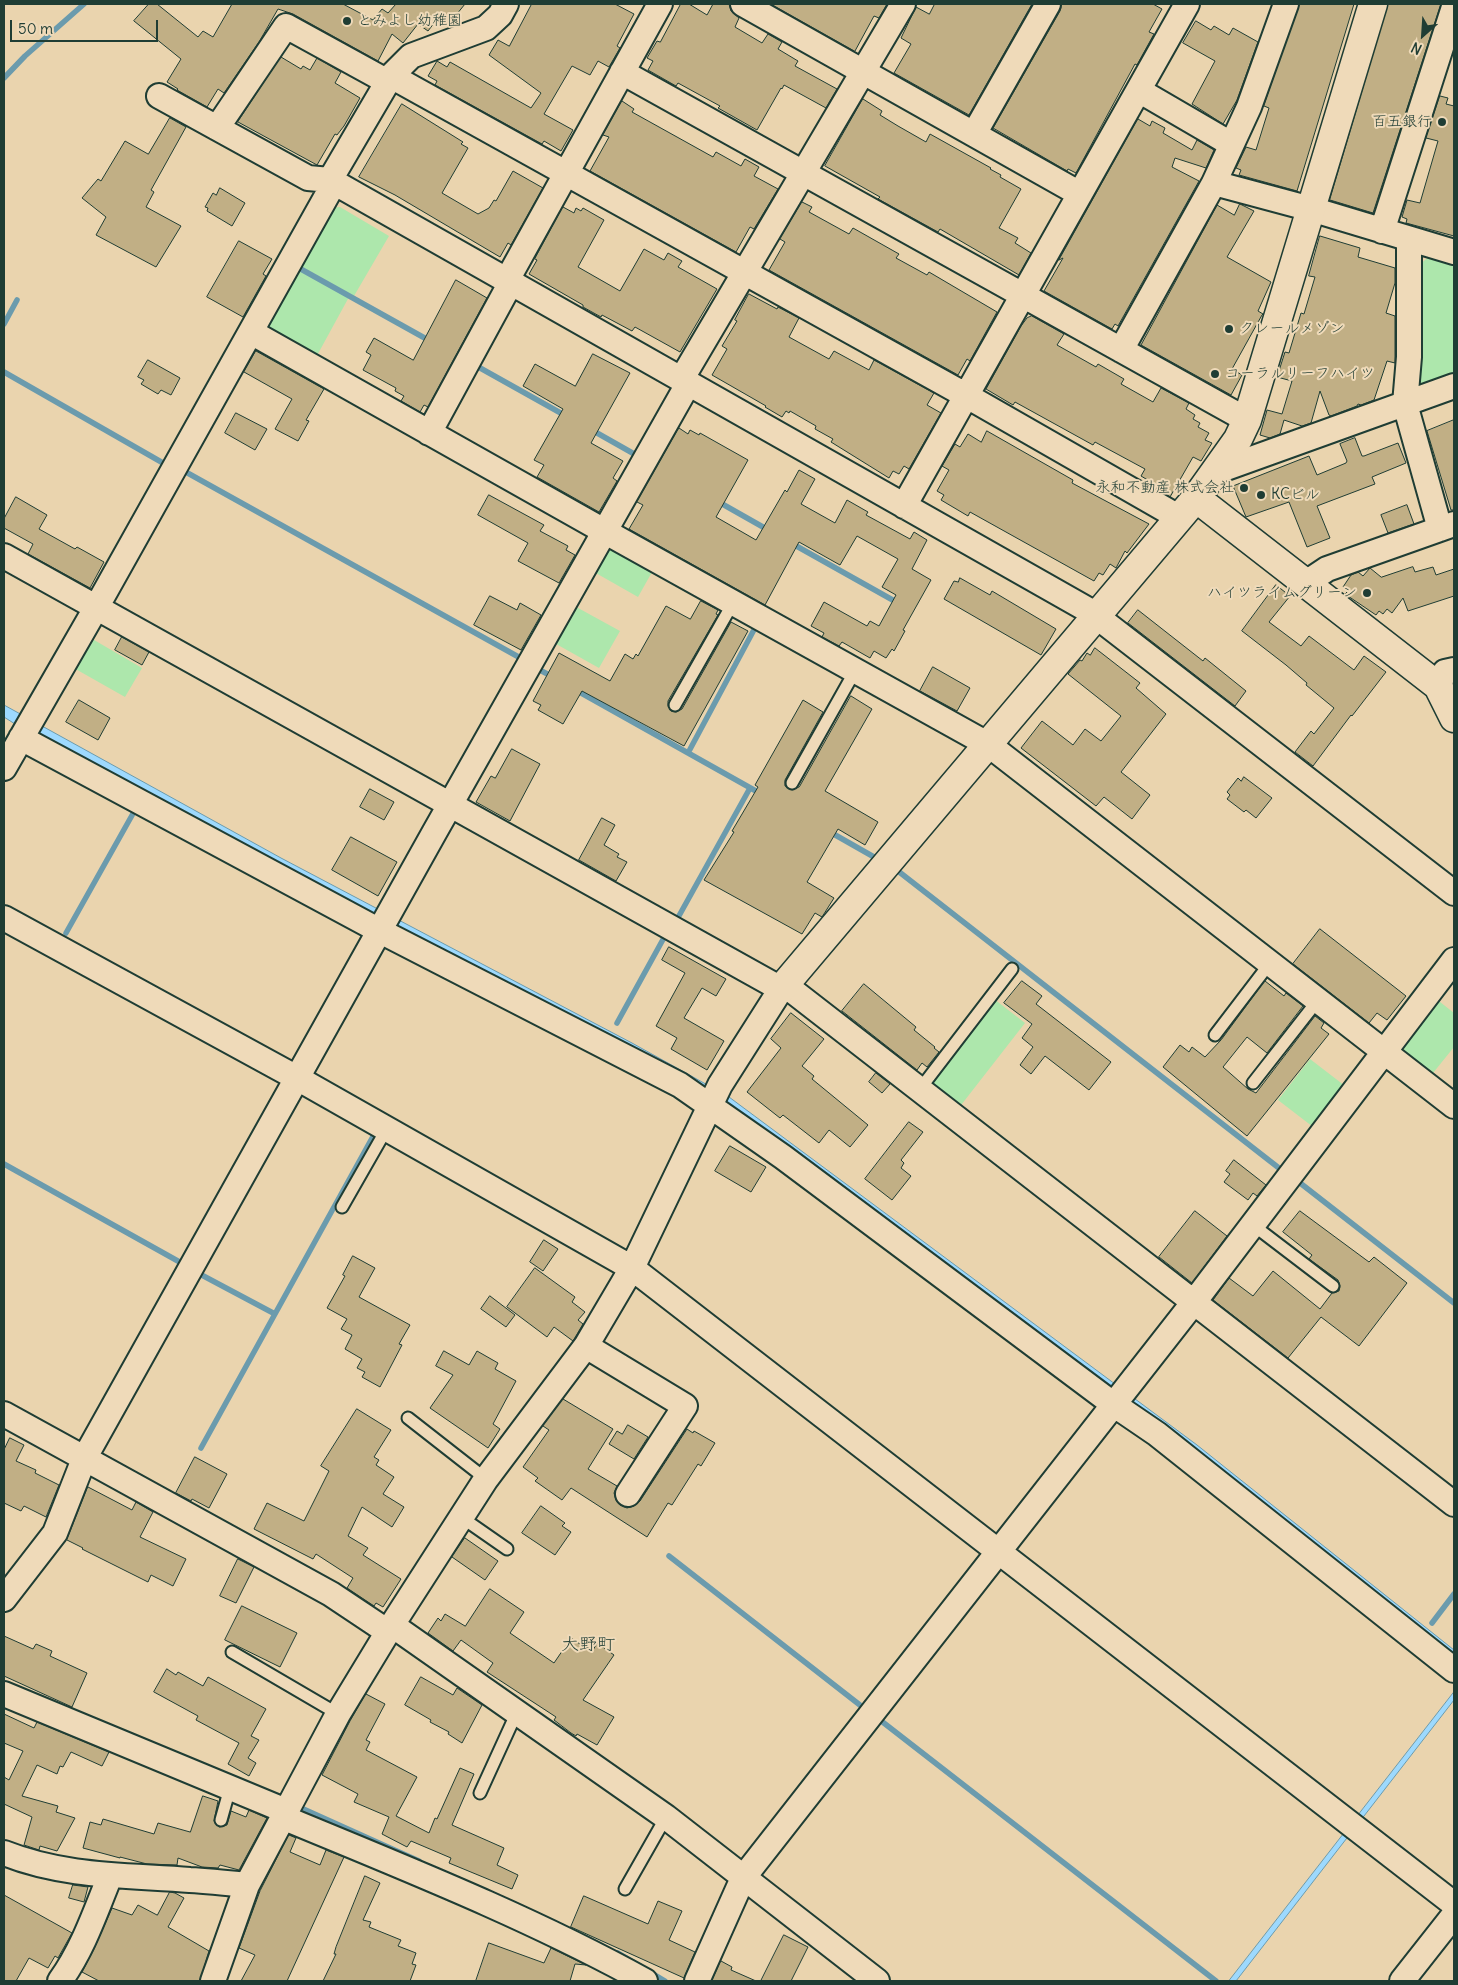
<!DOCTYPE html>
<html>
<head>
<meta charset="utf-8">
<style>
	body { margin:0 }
	#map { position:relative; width:1458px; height:1985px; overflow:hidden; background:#ead4ae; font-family:Delius,sans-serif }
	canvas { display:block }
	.frame { position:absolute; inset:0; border:5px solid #1f3d34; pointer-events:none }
	.north { position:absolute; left:1398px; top:10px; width:50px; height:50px; -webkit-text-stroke:4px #efdab9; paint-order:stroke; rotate:206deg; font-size:14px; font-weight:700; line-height:20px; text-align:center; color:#1f3d34 }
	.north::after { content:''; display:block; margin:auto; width:18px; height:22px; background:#1f3d34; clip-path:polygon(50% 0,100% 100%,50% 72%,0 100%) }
	.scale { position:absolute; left:10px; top:20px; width:148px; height:22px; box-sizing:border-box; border:2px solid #1f3d34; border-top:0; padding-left:6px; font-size:15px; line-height:18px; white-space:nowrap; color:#1f3d34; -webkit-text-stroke:4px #efdab9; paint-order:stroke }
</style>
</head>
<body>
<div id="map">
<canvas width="1458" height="1985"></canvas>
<div class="frame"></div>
<div class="north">N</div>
<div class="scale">50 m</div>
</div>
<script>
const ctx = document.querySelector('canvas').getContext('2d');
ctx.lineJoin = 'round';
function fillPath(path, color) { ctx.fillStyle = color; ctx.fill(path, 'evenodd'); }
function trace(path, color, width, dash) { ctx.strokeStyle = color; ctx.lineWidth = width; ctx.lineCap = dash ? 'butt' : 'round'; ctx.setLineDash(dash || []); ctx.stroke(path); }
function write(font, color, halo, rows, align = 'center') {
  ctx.font = font + ' Delius,"Klee One",sans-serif'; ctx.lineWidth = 4; ctx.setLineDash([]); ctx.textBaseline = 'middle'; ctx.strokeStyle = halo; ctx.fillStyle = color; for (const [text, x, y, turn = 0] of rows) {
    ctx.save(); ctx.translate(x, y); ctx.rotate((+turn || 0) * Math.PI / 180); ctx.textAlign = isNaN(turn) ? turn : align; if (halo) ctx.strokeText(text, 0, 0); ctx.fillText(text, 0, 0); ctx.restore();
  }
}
const green = new Path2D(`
	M340,207L389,236L354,296L297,264L329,208Z
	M1430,256L1454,263V380L1428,388L1419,382L1420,264Z
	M295,267L349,297L314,361L263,327Z
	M603,539L656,565L638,597L587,568Z
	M569,603L620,631L599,668L549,640Z
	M89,637L142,668L125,697L72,667Z
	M1435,998L1454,1013V1047L1429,1078L1397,1054Z
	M994,999L1025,1023L958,1109L927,1085Z
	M1310,1059L1349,1089L1317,1130L1278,1100Z`);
const water = new Path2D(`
	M4,705L281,858L632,1043L729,1097L1197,1445L1454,1650V1661L622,1045L15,724L4,717Z
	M1454,1692V1700L1236,1981H1229Z`);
const stream = new Path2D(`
	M4,78L25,56L84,4
	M299,268L430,341
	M4,324L17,300
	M473,364L566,416
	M4,372L163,463
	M590,429L636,455
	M184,471L524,660
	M717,501L770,531
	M791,543L898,603
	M536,668L553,677
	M574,689L763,795
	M688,753L756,626
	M830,832L874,857
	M898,871L1284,1172
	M675,923L750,788
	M66,933L135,810
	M617,1023L666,934
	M4,1164L185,1265
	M1295,1179L1454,1303
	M196,1272L275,1314
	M201,1448L376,1131
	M669,1556L865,1709
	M1432,1623L1454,1594
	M880,1720L1216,1981
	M299,1807L419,1861
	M618,1953L640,1966
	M650,1972L665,1981`);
const building = new Path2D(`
	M149,4H157L198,37L203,31L213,37L232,4H343L373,20L382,9L388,13L396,4H465L448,25L438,18L428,31L418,24L403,43L392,34L378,61L293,14L278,9L259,42L224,93L218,89L207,107L177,90L178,89L167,82L181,59L134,21Z
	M532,4H615L634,14L617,46L620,48L609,67L598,61L590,75L572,66L544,114L573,130L561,151L544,141L542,144L435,85L437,81L428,76L437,61L447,67L450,62L531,108L541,93L489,55L498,40L509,46Z
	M681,4H689L707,15L713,4H729L731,11L739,18L735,27L762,43L768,34L782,42L778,49L798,61L795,66L837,89L826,108L784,85L782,89L781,88L757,130L718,108L720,106L678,83L676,86L648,70L653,61L647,58L657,41L660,42Z
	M771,4H887L879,18L874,16L855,51Z
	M935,4H1032L969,115L894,73L911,44L901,38L916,7L929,14Z
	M1062,4H1153L1162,9L1149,32L1154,34L1137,65L1135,64L1076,173L1068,169L1067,171L993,128L1060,11Z
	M1299,4H1354L1297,191L1239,175L1241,170L1236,168L1246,147L1256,150L1269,108L1264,106Z
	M1388,4H1441L1373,213L1330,200Z
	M1196,21L1211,30L1214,26L1229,35L1233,28L1258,42L1237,100L1223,124L1192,104L1215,61L1183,43Z
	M281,57L301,69L303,66L310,70L317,58L341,72L335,83L360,98L344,126L337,135L335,134L317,165L238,122Z
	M1440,96L1448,98L1446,104L1454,106V236L1406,223L1407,219L1402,217L1407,200L1420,203L1438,141L1426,138Z
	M863,99L882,111L880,115L898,126L926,142L930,134L991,168L990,169L1001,175L1000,177L1021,189L999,228L1018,238L1015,243L1031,253L1019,275L940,229L938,232L878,199L880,197L825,166Z
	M622,101L634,109L632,112L713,157L716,152L741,166L745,159L759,167L754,176L778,189L754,229L750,227L736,252L590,171L609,137L603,135Z
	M402,104L463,142L461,144L468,148L442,193L478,214L489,208L494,200L496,201L513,171L543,188L511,245L508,243L500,257L395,195L359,177Z
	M170,118L186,127L151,190L154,192L146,207L181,226L156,267L96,235L106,217L82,198L98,179L101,181L125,141L148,154Z
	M1138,119L1150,126L1152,121L1165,128L1163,133L1192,150L1197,140L1214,150L1206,168L1175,158L1172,167L1199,181L1118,326L1115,324L1112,329L1044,291L1063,258L1059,260Z
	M220,188L245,203L232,226L207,211L208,208L205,207L213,193L216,195Z
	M802,202L812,207L809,212L849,234L853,228L899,254L896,258L927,275L929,272L997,312L970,361L967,359L958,375L769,270L785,242L780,239Z
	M1240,204L1254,211L1227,257L1271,282L1258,311L1263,314L1262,315L1232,369L1242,375L1231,395L1141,345L1217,205L1234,215Z
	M563,207L574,213L576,208L581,211L583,208L604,220L578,267L620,291L644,249L664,260L668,253L682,261L678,267L717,289L680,352L635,327L632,331L602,315L601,317L583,307V305L529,274L537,260L535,259Z
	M1320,236L1360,248L1358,257L1395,268V283L1386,313L1395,316V363L1387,361L1374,400L1361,405L1358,404L1357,406L1331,416L1329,415L1320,391L1311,423L1302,426L1284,420L1280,434L1270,438L1260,435L1267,410L1282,414L1292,381L1277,377L1285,352L1289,353L1301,313L1304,314L1315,277L1309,276Z
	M239,241L272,259L263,274L266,276L243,317L207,297Z
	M456,280L487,298L428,407L424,405L420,412L401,401L404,396L395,391L396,388L363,370L371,355L366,352L374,338L413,360Z
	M749,294L777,309L778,307L799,318L789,337L829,359L834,351L869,370L874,360L934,393L927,405L941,413L909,469L904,466L899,474L893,471L889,478L831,442L833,439L815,429L816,426L790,411L789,413L786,411L782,417L765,407L766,406L712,375L727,349L722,346L737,321L735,320Z
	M1032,316L1064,334L1057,345L1096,367L1098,364L1124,379L1121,384L1153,402L1161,388L1189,403L1186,409L1195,415L1193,419L1200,423L1198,427L1209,433L1205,440L1212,443L1201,461L1193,457L1170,497L1150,485L1151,482L1141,476L1145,469L1095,442L1093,445L1015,402L1013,405L986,389L1021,326L1027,318Z
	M256,351L324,389L306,420L309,421L298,441L275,429L292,399L244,372Z
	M593,354L630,373L591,443L623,461L613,478L617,481L599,512L537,477L544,465L534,460L563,409L523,386L535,364L575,386Z
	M148,360L180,378L171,395L161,390L158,394L141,384L144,380L138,377Z
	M236,413L267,429L255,450L225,433Z
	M1454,420V510H1451L1427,431Z
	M679,428L688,434L690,430L699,435L700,433L748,460L716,517L756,540L785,490L787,492L799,470L815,479L801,504L835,523L847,500L868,512L866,515L910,539L914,532L927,540L912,569L931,580L903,630L905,631L894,651L892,649L886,658L874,651L870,658L842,642L839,646L822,637L824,633L811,626L824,602L867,626L870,621L879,626L896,595L882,587L898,559L857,536L840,565L799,542L765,605L629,529L643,505L637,502Z
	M987,431L1073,480L1072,483L1149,524L1127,553L1125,551L1116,568L1110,564L1103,575L1099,573L1094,581L970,512L968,516L941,500L944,495L937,491L949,470L942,466L955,444L960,447L968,434L981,442Z
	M1355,438L1362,456H1364L1398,443L1406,463L1372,477L1375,484L1317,506L1330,538L1307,547L1289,502L1246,517L1233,486L1309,456L1317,475L1346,463L1347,461L1340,444Z
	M489,495L544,525L540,531L568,546L566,550L575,555L559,583L518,561L528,543L478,515Z
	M16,497L47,515L39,529L75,549L77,547L104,562L90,588L28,554L33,544L4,528V519Z
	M1407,505L1414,524L1388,533L1381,515Z
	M1413,567L1415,572L1433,567L1436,575L1454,569V596L1408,611L1403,598L1392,613L1387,609L1383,614L1379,611L1376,615L1345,594L1348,591L1343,587L1351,575L1358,572L1363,576L1370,568L1381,577Z
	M960,578L990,595L992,591L1056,629L1041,655L944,599L954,581L958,582Z
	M1276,585L1290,596L1269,622L1301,646L1309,636L1354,670L1364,656L1386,672L1352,716L1351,715L1313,766L1295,752L1311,731L1314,734L1334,708L1306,685L1307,683L1286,665L1242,631Z
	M490,596L517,610L520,603L541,615L521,650L474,625Z
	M701,601L718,610L716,614L718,615L668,701V706L671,711L676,712L682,709L731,622L748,631L684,746L582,691L563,724L538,710L541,705L533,701L559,653L610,681L625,654L633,659L636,654L638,656L666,606L690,619Z
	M1138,610L1203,661L1205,658L1246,691L1235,706L1128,623Z
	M122,637L149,652L142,665L115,650Z
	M1095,648L1140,683L1136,688L1166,714L1121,772L1150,795L1132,819L1104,797L1096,806L1021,748L1042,721L1073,745L1085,729L1101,741L1121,716L1068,674L1080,660L1082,661L1087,653L1090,655Z
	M933,667L970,688L957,711L920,691Z
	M851,696L872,709L825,791L878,822L865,845L838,829L807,882L834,898L822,917L815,913L802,934L704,880L734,832L732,831L758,787L755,785L803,700L823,712L785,780V786L792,790L799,787Z
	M79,700L110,718L98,740L66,722Z
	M512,749L540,764L510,821L476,802L491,776L495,778Z
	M1244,777L1272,798L1256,818L1246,810L1244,812L1227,799L1230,795L1227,792L1238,778L1241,781Z
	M370,789L394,802L384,820L360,807Z
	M602,818L615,825L604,845L619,854L617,857L627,862L616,881L579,860Z
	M351,837L397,862L378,896L332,870Z
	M1320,929L1406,996L1387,1020L1377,1013L1369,1023L1293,964Z
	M669,947L726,979L716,996L702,988L684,1018L724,1041L707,1070L671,1049L677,1038L656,1026L685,973L662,960Z
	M1022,981L1042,996L1036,1004L1111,1062L1089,1090L1045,1056L1031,1074L1020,1065L1033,1047L1022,1038L1032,1024L1004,1003Z
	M1265,981L1284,996L1286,993L1303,1006L1267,1053L1247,1037L1223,1067L1248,1089L1256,1093L1315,1016L1324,1023L1321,1028L1329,1034L1247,1136L1163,1067L1180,1045L1189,1052L1192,1047L1205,1057L1221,1040Z
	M864,984L916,1027L914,1030L935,1047L934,1048L939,1052L927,1067L922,1063L917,1070L842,1011Z
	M791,1013L824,1039L802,1066L814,1076L812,1079L868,1125L850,1147L829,1130L819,1143L783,1115L780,1118L747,1092L781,1048L771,1039Z
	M876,1073L890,1084L882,1093L869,1082Z
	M909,1122L923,1132L901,1160L904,1163L901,1168L911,1176L892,1200L865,1179Z
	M730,1146L766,1167L751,1192L715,1171Z
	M1234,1160L1266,1185L1257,1196L1253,1193L1248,1200L1224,1182L1230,1174L1226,1171Z
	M1195,1211L1227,1236L1192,1283L1159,1257Z
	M1300,1211L1369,1262L1374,1257L1407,1283L1359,1346L1321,1317L1288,1358L1213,1300L1229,1278L1253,1296L1273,1271L1320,1309L1332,1293L1339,1291L1340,1286L1338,1280L1309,1259L1312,1255L1283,1232Z
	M544,1240L558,1249L543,1271L530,1262Z
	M353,1256L375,1268L359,1297L410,1325L399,1344L402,1345L380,1387L362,1377L365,1372L357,1368L362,1359L345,1349L352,1335L341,1329L347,1319L327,1308L345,1276L343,1275Z
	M535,1268L575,1297L572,1302L585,1312L578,1320L583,1324L573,1341L554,1327L547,1337L507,1307Z
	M490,1296L515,1315L506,1327L481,1309Z
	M444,1351L469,1365L477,1351L498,1363L495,1369L516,1381L493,1424L500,1429L488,1448L430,1408L453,1375L436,1366Z
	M563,1399L613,1429L588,1469L617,1486L614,1493L616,1500L620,1505L627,1508L634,1506L640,1501L687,1429L693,1433L694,1431L715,1443L701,1466L698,1464L672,1505L668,1503L647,1537L571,1488L562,1500L535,1481L538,1478L523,1467L549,1430L543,1426Z
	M357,1409L391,1430L374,1457L379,1460L376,1465L394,1477L383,1494L404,1507L392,1527L362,1507L348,1536L368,1548L363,1555L401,1579L383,1607L376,1603L374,1606L347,1588L353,1578L316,1554L313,1559L254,1529L267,1503L304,1521L329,1471L321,1466Z
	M628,1425L648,1437L634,1459L609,1444L617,1431L622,1434Z
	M10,1438L24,1445L16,1461L36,1470L35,1473L59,1485L46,1517L24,1506L21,1511L4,1503V1450Z
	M195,1457L227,1474L209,1508L192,1499L191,1501L176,1493Z
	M88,1487L132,1510L136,1502L153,1512L140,1537L186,1559L173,1586L151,1575L148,1582L82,1549L83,1548L67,1540Z
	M541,1506L565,1523L562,1526L571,1532L555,1555L522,1533Z
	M465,1538L498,1561L485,1580L452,1557Z
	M238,1559L254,1567L236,1603L220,1596Z
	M490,1589L524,1612L510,1633L554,1663L571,1638L592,1652L597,1643L614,1655L583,1700L614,1717L597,1745L577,1734L576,1736L571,1733L554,1720L556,1717L487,1672L493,1663L461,1640L453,1651L428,1633L438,1618L441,1621L445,1614L465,1626Z
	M242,1606L297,1633L280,1667L225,1640Z
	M4,1636L33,1649L36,1644L52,1651L50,1656L87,1673L72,1707L4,1676Z
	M167,1669L176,1675L178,1672L203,1686L208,1677L266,1709L251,1736L259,1740L248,1758L256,1763L249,1776L228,1764L239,1743L196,1720L198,1716L154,1692Z
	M421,1677L453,1695L457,1688L482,1705L462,1743L448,1734L449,1732L430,1722L431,1720L405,1705Z
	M366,1694L385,1704L366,1740L370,1742L366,1750L417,1777L396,1816L429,1833L435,1818L437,1819L460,1768L474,1774L452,1825L504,1848L497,1865L518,1875L512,1889L449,1863L451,1858L411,1841L407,1847L382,1834L389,1817L354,1802L358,1794L322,1775L350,1721Z
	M4,1714L34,1728L37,1722L109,1752L102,1766L71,1752L63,1767L60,1766L57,1774L37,1765L22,1796L58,1806L56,1812L75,1818L57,1851L40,1846L39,1850L24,1845L32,1817L4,1804V1777L9,1780L23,1751L4,1743Z
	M203,1796L218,1801L214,1821L219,1827L227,1825L231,1811L246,1817L249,1810L267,1818L239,1870L220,1865L218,1868L202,1867L178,1858L177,1865L147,1864L120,1857V1858L83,1848L90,1822L101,1825L103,1819L154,1834L158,1823L190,1832Z
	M289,1835L296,1838L290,1852L320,1865L326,1850L344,1857L287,1981H241L255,1955L239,1948L260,1891Z
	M365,1876L380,1883L363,1920L371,1922L369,1927L401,1940L398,1946L416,1953L412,1964L416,1965L410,1981H323L336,1954H334L336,1947Z
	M73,1885L88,1887L84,1902L69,1898Z
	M170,1892L175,1893L184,1898L168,1927L209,1951L200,1981H99L82,1972L94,1949L112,1908L132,1915L138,1905L157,1915Z
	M4,1895L72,1933L58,1958L55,1956L48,1968L29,1958L16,1981H4Z
	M584,1896L648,1924L658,1901L682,1911L669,1940L695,1952L684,1978L571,1927Z
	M784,1935L808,1947L791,1981H761Z
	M489,1943L544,1963L551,1948L586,1965L575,1964L570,1981H476Z
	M721,1961L732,1967L731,1970L756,1981H712Z`);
const service = new Path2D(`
	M675,705L733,603
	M792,783L855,671
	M1215,1035L1270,963
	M1253,1083L1318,1000
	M920,1089L1012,969
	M342,1207L386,1130
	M1253,1225L1333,1286
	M408,1418L486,1479
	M461,1517L507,1549
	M232,1652L338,1714
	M480,1793L517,1712
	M221,1820L230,1788
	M625,1889L666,1817`);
const minor = new Path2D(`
	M743,4L1080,194
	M622,72L1247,420
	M391,76L967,396L1180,518
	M1140,91L1231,144
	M159,96L308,178L330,180L1097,615
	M217,128L286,26L388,82
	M974,134L1048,4
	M330,180L391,76L411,56L486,28L500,15L506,4
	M1214,183L1311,209L1454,252
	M1382,231L1454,7
	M1409,239V357L1405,404L1440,529
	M506,282L660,4
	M251,332L604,531L989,745L1454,1106
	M1121,350L1214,183L1249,107L1286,4
	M681,380L903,4
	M429,433L510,284
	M1215,472L1454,386
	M904,506L1187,4
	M4,556L781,989L720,1085L632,1268L586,1346L486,1479L392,1625L338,1714L247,1885L213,1981
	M1306,583L1327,569L1454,524
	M1096,616L1454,893
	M1438,686L1445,672L1454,670
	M21,738L380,931L680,1085L783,1157L1113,1404L1157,1434L1454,1670
	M4,768L96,608L334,183
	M4,918L297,1078L632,1268L1454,1904
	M785,985L1454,1504
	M586,1346L685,1406L628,1494
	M4,1414L331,1594L388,1632
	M4,1599L55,1533L84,1459C285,1100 484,741 688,384
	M392,1625L666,1817L877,1981
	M4,1694L286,1811
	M282,1817C405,1868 529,1917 645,1981
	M4,1853C64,1877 126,1875 190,1880C209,1881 228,1883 247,1885
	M60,1981C83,1949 95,1913 110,1876
	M697,1981L743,1878L1194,1302L1454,960
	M1402,1981L1454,1915`);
const tertiary = new Path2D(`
	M1196,498L1438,686L1454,718
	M781,989L1196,498L1238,439L1247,420L1373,4`);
const markers = [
	[347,21,5,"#1f3d34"],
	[1442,122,5,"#1f3d34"],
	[1229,329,5,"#1f3d34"],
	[1215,374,5,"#1f3d34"],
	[1244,488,5,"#1f3d34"],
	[1261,495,5,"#1f3d34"],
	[1367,593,5,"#1f3d34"]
];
const poiNames = [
	["とみよし幼稚園",357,21],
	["百五銀行",1432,122,"right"],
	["クレールメゾン",1239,329],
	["コーラルリーフハイツ",1225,374],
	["永和不動産 株式会社",1234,488,"right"],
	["KCビル",1271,495],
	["ハイツライムグリーン",1357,593,"right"]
];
const quarterNames = [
	["大野町",588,1645]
];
fillPath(green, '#ade7ac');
fillPath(water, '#9dd9fe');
trace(water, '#6b9bad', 1);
trace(stream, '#6b9bad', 5.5);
fillPath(building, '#c1af85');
trace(building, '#1f3d34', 1);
trace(service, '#1f3d34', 15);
trace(minor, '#1f3d34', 28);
trace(tertiary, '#1f3d34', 31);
trace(service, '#efdab9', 11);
trace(minor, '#efdab9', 24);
trace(tertiary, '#efdab9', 28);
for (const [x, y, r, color] of markers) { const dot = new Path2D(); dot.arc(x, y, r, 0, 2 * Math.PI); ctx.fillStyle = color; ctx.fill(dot); trace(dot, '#efdab9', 2); }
write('15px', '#1f3d34', '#efdab9', poiNames, 'left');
write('18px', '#1f3d34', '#efdab9', quarterNames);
</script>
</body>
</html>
